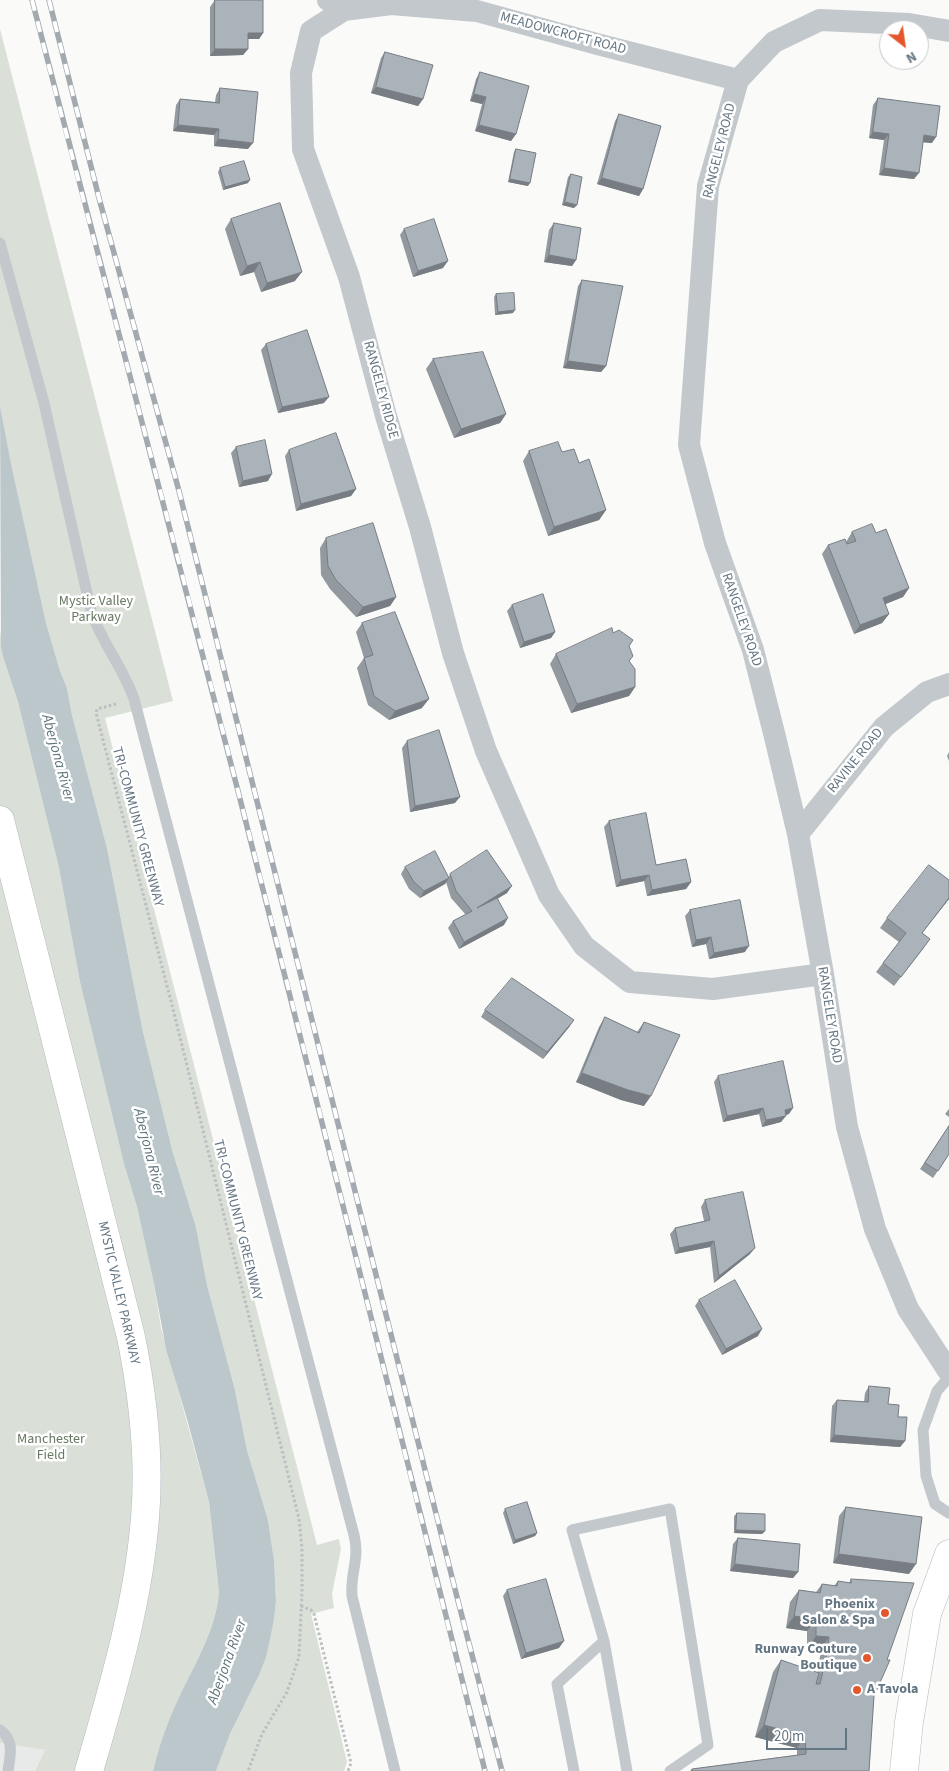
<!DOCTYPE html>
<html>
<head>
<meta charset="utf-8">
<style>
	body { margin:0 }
	#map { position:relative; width:949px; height:1771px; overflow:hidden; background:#fafaf8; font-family:"Source Sans 3",sans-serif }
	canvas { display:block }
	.north { position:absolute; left:879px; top:20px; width:50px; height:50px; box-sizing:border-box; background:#fff; border:1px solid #c1c8cd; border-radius:50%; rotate:150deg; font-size:14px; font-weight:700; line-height:20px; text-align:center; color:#657683 }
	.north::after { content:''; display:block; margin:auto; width:18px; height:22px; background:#e4572e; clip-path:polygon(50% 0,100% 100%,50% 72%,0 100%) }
	.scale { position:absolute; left:766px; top:1728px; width:81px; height:22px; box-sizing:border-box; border:2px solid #657683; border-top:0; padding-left:6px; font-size:15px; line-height:18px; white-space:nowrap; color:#657683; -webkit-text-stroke:4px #fff; paint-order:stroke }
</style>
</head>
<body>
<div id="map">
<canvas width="949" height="1771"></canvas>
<div class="north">N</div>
<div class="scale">20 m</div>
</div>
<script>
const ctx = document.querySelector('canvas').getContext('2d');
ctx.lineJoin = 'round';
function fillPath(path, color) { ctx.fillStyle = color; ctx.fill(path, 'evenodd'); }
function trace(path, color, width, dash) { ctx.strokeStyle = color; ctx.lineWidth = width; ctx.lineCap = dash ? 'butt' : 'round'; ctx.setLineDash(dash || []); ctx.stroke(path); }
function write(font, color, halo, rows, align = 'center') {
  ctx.font = font + ' "Source Sans 3",sans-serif'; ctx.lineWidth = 5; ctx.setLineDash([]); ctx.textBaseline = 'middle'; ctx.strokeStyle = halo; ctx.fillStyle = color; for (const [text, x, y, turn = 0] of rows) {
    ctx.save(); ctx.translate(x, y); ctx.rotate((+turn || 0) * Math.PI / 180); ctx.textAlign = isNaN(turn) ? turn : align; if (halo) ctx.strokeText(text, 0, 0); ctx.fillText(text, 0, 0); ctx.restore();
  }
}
const built = new Path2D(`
	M0,1743L45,1750L35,1771H0Z`);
const green = new Path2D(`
	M0,29L173,701L105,718L317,1545L339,1539L341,1549L332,1594L334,1608L311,1614L347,1762L344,1771H216L230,1734L259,1675L274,1620L276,1601L274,1560L268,1520L247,1450L235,1390L207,1285L196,1227L173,1153L143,1032L107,848L72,715L67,688L60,671L46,623L7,448L0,406Z
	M0,629L4,660L18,702L59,868L80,982L124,1164L137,1207L154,1284L161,1328L209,1502L219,1592C216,1629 196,1662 180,1695C168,1720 159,1745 153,1771H35L45,1750L0,1743Z`);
const water = new Path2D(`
	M0,406L11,464L46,623L60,671L67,688L72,715L107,848L143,1032L173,1153L196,1227L207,1285L235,1390L247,1450L268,1520L274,1560L276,1601L274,1620L266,1657L259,1675L230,1734L216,1771H153C159,1745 168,1720 180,1695C196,1662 216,1629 219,1592L209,1502L187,1419L166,1349L154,1284L137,1207L124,1164L80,982L59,868L18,702L4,660L1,647Z`);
const path = new Path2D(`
	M116,704L97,709L96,713L172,1005L299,1519L302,1548V1592L299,1657L287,1692L262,1734L248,1771
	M301,1606L311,1610L314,1614L351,1763L348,1771`);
const lane = new Path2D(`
	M0,243L44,403L91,611C102,643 123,667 134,699L354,1535C360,1560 350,1572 352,1596L395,1771
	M949,1377L937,1391L923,1430L926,1476L935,1504L949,1513
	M604,1641L627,1771
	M0,1730C15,1740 10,1756 8,1771
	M574,1771L557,1684L604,1641L572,1530L670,1509L708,1745L670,1771`);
const street = new Path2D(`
	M328,0L344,10L391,4L477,11L597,44L738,80
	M344,10L311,31L301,73L303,149L349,277L386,416L420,527L453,653L486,751L549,895L584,946L630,982L713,989L823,974
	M949,31L909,24L820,20L774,42L738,80L708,186L689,445L715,543L753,650L775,737L798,834L823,974L847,1127L875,1229L908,1309L949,1372
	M798,834L884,727L927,692L949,684`);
const secondary = new Path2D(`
	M0,820L131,1337C143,1396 150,1458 145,1518C138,1605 113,1688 89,1771
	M904,1771L909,1722L927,1614L949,1554`);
const rail = new Path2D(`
	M32,0C99,264 171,527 238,791C322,1117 402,1445 485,1771
	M49,0L99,198L179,491L456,1593L502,1771`);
const wall = new Path2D(`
	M215,0L263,33L259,39H248V49L243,55L210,56V7Z
	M385,52L423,99L418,106L371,93L381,58Z
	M480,72L516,134L511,141L475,131L482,104L470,101L476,79Z
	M220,88L248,149L214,146V135L173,131L176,105L180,99L215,102L216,95Z
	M878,98L932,143L923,142L914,179L879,175L884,140L869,138L873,105Z
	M619,114L643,189L639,196L597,184L615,121Z
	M516,149L528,186L508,182L514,152Z
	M220,168L248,183L223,190L218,172Z
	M571,174L574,208L562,205L568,177Z
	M231,219L295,281L261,292L254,272L240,276L225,229Z
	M554,223L576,260L572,266L544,262L549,230Z
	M404,229L443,268L413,277L400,235Z
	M582,280L606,366L601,372L563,368L578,286Z
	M496,294L513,313L495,315L494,297Z
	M266,344L324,403L278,413L261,350Z
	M433,359L506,414L500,423L454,438L426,369Z
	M236,447L268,481L239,487L231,453Z
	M289,450L356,489L351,496L296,511L285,456Z
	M529,451L562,452L579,463L606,510L599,520L548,536L523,461Z
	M852,532L876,533L909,588L903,597L885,604L889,614L882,623L854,634L822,554L828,545L846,542Z
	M326,538L396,597L390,606L356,617L330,589L321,575L320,548Z
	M512,605L555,632L551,638L520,648L507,611Z
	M362,623L422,708L389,720L368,705L357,668L364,658L356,632Z
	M629,646V661L635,687L629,696L571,713L550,664L556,654Z
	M407,741L455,803L410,812L402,748Z
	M949,752V761L947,756Z
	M609,821L656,865L691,882L686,889L647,896L644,881L616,887L604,827Z
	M405,867L449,877L450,874L507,893L498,898L504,925L459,949L448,928L453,921L466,915L451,898L446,882L445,884L420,898L409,889L401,874Z
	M949,880V899L922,933L930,939L894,986L876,972L899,942L880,928L887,918Z
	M690,910L745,952L709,959L706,944L692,947L685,916Z
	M485,1010L570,1026L543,1059L481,1017Z
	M605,1017L637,1032L644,1022V1106L621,1100L576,1082L599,1027Z
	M718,1076L789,1114L786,1115L781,1122L762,1127L759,1114L723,1122L714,1082Z
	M949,1109V1117L945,1114Z
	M949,1126V1154L933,1178L920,1169Z
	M705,1200L750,1254L714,1283L710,1247L675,1254L670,1234L675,1228L704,1221L701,1207Z
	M699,1300L758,1336L722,1355L695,1306Z
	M869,1386L888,1404L898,1417L905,1441L900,1447L830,1442L832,1406L837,1400L864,1402L865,1393Z
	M846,1507L909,1574L833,1563L839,1516Z
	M505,1509L537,1533L535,1536L513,1544L503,1513Z
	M737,1513L765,1531L762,1534L734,1533V1516Z
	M738,1538L798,1572L793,1578L730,1571L733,1544Z
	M851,1579L874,1696L869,1771H690L692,1769L797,1755V1748L755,1737L773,1672L781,1660L817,1673L818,1670L821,1649L807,1648V1631L786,1628L790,1602L799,1590L816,1592L822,1584L834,1586L838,1581L849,1583Z
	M507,1590L559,1648L521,1659L503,1596Z`);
const shadedWall = new Path2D(`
	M248,33H263L259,39H243Z
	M215,49H248L243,55L210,56Z
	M376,87L423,99L418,106L371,93Z
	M474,94L486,97L482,104L470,101Z
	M178,125L219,129L214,135L173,131Z
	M479,125L516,134L511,141L475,131Z
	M873,132L889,134L884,140L869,138Z
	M924,135L936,137L932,143L919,142Z
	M218,139L253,143L248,149L214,146Z
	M884,168L919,173L914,179L879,175Z
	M602,178L643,189L639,196L597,184Z
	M510,179L530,183L528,186L508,182Z
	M250,180L248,183L223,190L225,187Z
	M565,202L577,205L574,208L562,205Z
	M549,255L576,260L572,266L544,262Z
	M448,261L443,268L413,277L418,271Z
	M260,262L254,272L240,276L247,266Z
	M302,272L295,281L261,292L267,283Z
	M515,310L513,313L495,315L498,312Z
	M568,361L606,366L601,372L563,368Z
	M329,397L324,403L278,413L282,407Z
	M506,414L500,423L454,438L461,429Z
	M272,474L268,481L239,487L243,481Z
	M356,489L351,496L296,511L301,504Z
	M606,510L599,520L548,536L554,527Z
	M909,588L903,597L876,608L883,598Z
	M396,597L390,606L356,617L363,607Z
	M889,614L882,623L854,634L860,625Z
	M555,632L551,638L520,648L524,642Z
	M635,687L629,696L571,713L577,704Z
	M429,699L422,708L389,720L395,711Z
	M460,797L455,803L410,812L415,806Z
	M649,875L644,881L616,887L621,880Z
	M449,878L445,884L420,898L424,891Z
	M691,882L686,889L647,896L652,890Z
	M512,886L507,893L472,914L477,908Z
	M949,898V899L915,942L922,933Z
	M508,918L504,925L459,949L464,942Z
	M711,937L706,944L692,947L696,940Z
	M930,939L923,949L894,986L901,977Z
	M749,946L745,952L709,959L714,953Z
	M574,1020L570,1026L543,1059L547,1052Z
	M582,1073L651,1096L644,1106L621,1100L576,1082Z
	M763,1108L759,1114L723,1122L727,1116Z
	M793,1108L789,1114L780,1116L785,1110Z
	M786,1116L781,1122L762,1127L766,1120Z
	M714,1241L710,1247L675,1254L679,1248Z
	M755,1248L750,1254L714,1283L719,1276Z
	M762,1329L758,1336L722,1355L726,1349Z
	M834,1435L905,1441L900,1447L830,1442Z
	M736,1530L765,1531L762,1534L734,1533Z
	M537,1533L535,1536L513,1544L515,1540Z
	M839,1554L916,1564L909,1574L833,1563Z
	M735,1564L798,1572L793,1578L730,1571Z
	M794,1616L816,1619L807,1631L786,1628Z
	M816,1636L829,1637L821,1649L807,1648Z
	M564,1641L559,1648L521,1659L526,1653Z
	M764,1725L805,1736L797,1748L755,1737Z`);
const building = new Path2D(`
	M215,0H263V33H248V49H215Z
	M385,52L433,65L423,99L376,87Z
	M480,72L529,86L516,134L479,125L486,97L474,94Z
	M220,88L258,92L253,143L218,139L219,129L178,125L180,99L219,103Z
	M878,98L940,106L936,137L924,135L919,173L884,168L889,134L873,132Z
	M619,114L661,126L643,189L602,178Z
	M516,149L536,153L530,183L510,179Z
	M244,161L250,180L225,187L220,168Z
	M571,174L582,177L577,205L565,202Z
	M280,203L302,272L267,283L260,262L247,266L231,219Z
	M434,219L448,261L418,271L404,229Z
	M554,223L581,228L576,260L549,255Z
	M582,280L623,286L606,366L568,361Z
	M514,293L515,310L498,312L496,294Z
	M307,330L329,397L282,407L266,344Z
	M483,352L506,414L461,429L433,359Z
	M336,433L356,489L301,504L289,450Z
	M265,440L272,474L243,481L236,447Z
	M558,442L562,452L574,449L579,463L589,459L606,510L554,527L529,451Z
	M373,523L396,597L363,607L336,580L328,566L326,538Z
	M872,524L876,533L886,529L909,588L883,598L889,614L860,625L828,545L845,539L847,544L856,541L852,532Z
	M543,594L555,632L524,642L512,605Z
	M395,612L429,699L395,711L374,696L364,658L373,655L362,623Z
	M612,628L613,633L619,630L633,640L629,646L633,656L629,661L635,669V687L577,704L556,654Z
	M439,730L460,797L415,806L407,741Z
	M646,813L656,865L686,859L691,882L652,890L649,875L621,880L609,821Z
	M487,850L512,886L477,908L497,898L508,918L464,942L453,921L472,911L456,891L450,874Z
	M435,851L449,878L424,891L414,882L405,867Z
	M929,865L949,880V898L922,933L930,939L901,977L883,963L906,933L887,918Z
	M740,900L749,946L714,953L711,937L696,940L690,910Z
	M512,978L574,1020L547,1052L485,1010Z
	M605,1017L639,1033L644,1022L680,1035L651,1096L628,1090L582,1073Z
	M783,1061L793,1108L785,1110L786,1116L766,1120L763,1108L727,1116L718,1076Z
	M949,1126V1154L938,1171L925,1163Z
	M743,1192L755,1248L719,1276L714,1241L679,1248L675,1228L710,1220L705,1200Z
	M735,1280L762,1329L726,1349L699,1300Z
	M869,1386L890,1388L888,1404L899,1405L898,1417H907L905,1441L834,1435L837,1400L868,1402Z
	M527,1502L537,1533L515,1540L505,1509Z
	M846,1507L922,1517L916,1564L839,1554Z
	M737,1513L765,1514V1531L736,1530Z
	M738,1538L800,1544L798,1572L735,1564Z
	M546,1579L564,1641L526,1653L507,1590Z
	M851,1579L914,1583L887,1660H890L874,1696L869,1771H692V1769L806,1754L805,1736L764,1725L781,1660L819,1673L816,1684H820L826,1658L829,1637L816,1636V1619L794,1616L799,1590L820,1593L822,1584L837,1586L838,1581L851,1583Z`);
const markers = [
	[885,1613,5,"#e4572e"],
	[867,1658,5,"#e4572e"],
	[857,1690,5,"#e4572e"]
];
const streetNames = [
	["MEADOWCROFT ROAD",563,34,15],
	["RANGELEY ROAD",720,151,-76],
	["RANGELEY RIDGE",380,390,75],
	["RANGELEY ROAD",741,620,71],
	["RAVINE ROAD",856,761,-51],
	["TRI-COMMUNITY GREENWAY",137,827,75],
	["RANGELEY ROAD",829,1015,81],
	["TRI-COMMUNITY GREENWAY",237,1220,76],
	["MYSTIC VALLEY PARKWAY",118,1293,77]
];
const parkNames = [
	["Mystic Valley",96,602],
	["Parkway",96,618],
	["Manchester",51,1440],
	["Field",51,1456]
];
const poiNames = [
	["Phoenix",875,1605],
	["Salon & Spa",875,1621],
	["Runway Couture",857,1650],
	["Boutique",857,1666],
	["A Tavola",867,1690,"left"]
];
const waterNames = [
	["Aberjona River",57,758,75],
	["Aberjona River",148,1152,76],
	["Aberjona River",228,1662,-70]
];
fillPath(built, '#e8e9e9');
fillPath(green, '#dadfd7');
fillPath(water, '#bbc7cb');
trace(secondary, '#b3babf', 29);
trace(path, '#bbbfc2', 3, [2.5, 2.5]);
trace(lane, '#c3c8cc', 11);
trace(street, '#c3c8cc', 22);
trace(secondary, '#fff', 28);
trace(rail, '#a2aab0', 5.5);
trace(rail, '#fff', 4, [11]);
fillPath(wall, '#929a9f');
fillPath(shadedWall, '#777d82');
fillPath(building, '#aab3b9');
trace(building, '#777d82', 1);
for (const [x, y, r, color] of markers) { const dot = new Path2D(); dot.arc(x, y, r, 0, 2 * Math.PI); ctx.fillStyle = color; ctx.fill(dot); trace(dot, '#fff', 2); }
write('14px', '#657683', '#fff', streetNames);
write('14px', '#687a64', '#fff', parkNames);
write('bold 14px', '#657683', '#fff', poiNames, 'right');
write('italic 15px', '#60757c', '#fff', waterNames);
</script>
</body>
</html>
